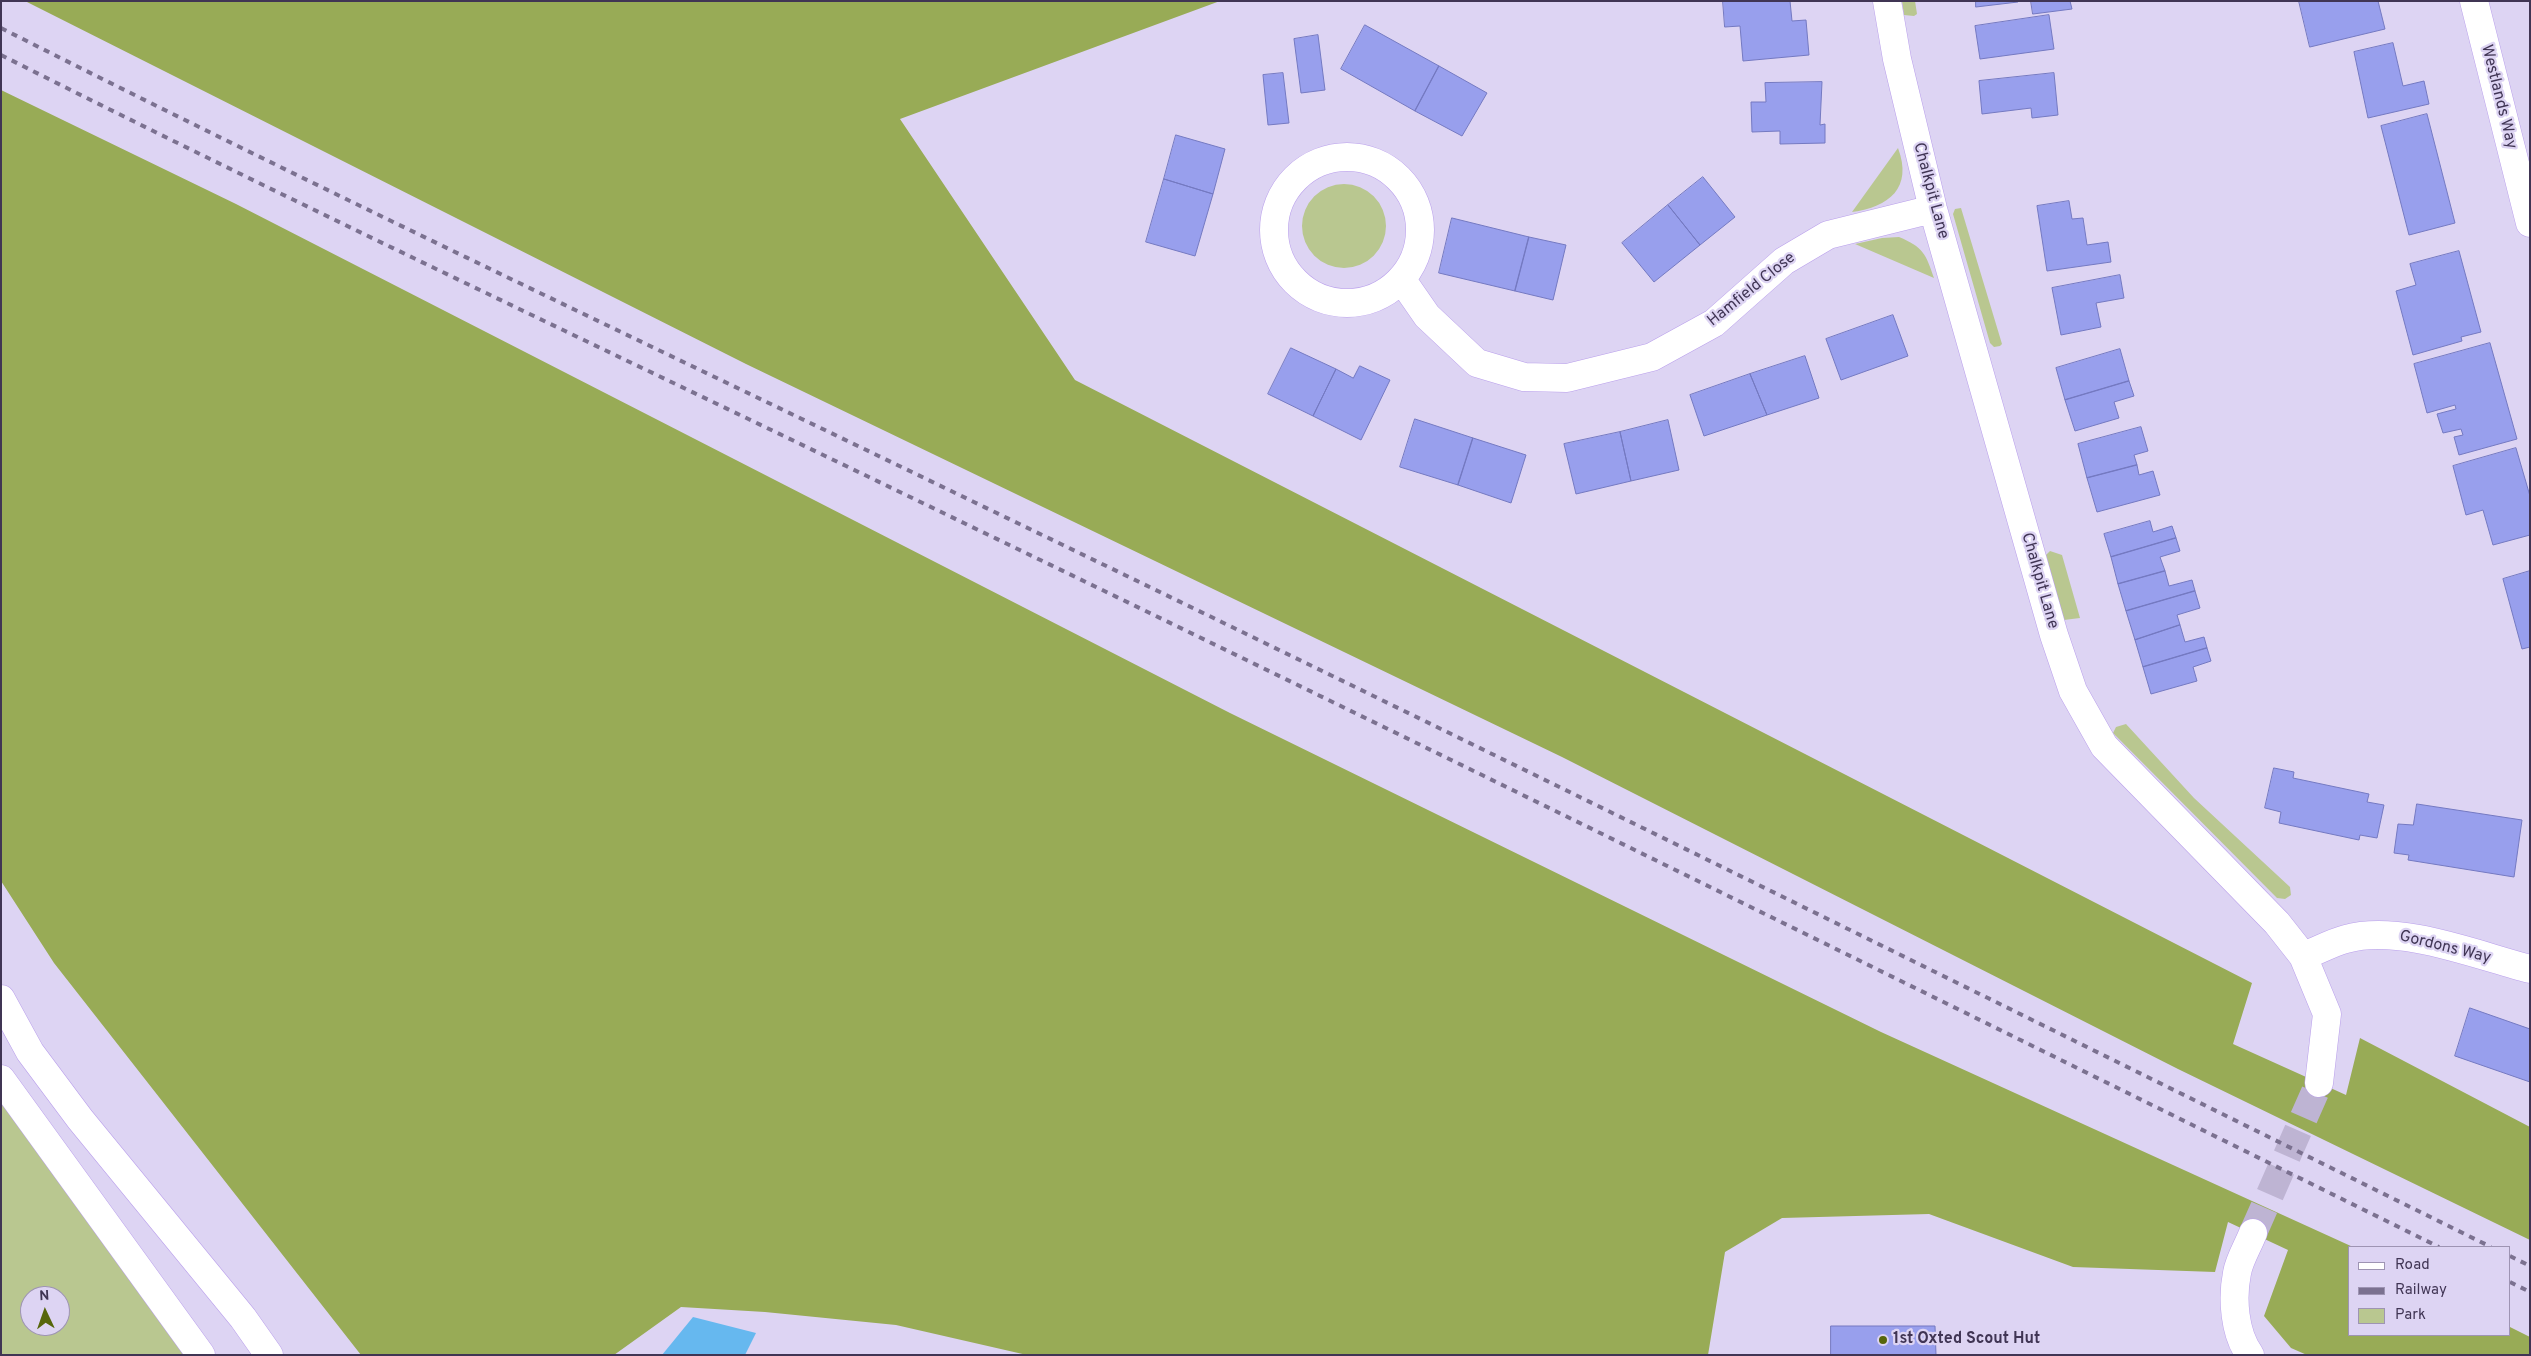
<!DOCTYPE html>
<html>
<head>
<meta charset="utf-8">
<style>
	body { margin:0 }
	#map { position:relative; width:2531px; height:1356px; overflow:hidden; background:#ddd4f3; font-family:Overpass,sans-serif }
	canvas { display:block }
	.frame { position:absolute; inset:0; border:2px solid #403554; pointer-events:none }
	.legend { position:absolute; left:2348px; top:1246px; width:162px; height:90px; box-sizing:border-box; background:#ddd4f3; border:1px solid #9e94b3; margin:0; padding:6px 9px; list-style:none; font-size:15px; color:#403554 }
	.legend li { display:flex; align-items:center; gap:10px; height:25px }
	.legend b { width:25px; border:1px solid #9e94b3 }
	.north { position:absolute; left:20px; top:1286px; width:50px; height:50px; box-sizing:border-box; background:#ddd4f3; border:1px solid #9e94b3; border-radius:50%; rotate:357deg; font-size:14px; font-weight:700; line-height:20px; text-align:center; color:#403554 }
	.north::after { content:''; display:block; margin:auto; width:18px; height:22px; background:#57660c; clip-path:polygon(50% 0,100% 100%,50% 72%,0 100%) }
</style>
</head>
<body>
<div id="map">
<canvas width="2531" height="1356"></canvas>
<div class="frame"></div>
<ul class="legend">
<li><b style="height:6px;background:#fff"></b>Road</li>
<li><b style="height:6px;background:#7b7190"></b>Railway</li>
<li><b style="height:14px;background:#b9c790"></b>Park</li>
</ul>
<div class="north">N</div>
</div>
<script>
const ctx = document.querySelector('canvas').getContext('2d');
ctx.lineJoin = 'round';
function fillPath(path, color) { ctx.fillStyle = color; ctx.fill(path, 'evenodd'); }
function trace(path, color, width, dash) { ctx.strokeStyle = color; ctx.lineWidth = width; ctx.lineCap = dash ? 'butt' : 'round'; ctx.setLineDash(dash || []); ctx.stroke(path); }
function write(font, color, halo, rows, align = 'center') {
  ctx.font = font + ' Overpass,sans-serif'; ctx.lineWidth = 4.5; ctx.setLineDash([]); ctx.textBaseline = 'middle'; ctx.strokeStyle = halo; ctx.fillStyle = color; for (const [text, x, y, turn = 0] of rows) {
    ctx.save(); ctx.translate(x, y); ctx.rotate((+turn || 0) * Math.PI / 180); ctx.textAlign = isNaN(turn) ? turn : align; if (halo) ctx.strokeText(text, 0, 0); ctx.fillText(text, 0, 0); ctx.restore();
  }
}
const green = new Path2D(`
	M1902,1H1915L1917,14L1914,16L1904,15Z
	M1898,148C1913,188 1889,207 1852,212Z
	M1302 226a42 42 0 1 1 84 0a42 42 0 1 1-84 0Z
	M1961,208L2002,344L2000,346L1994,347L1990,343L1953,214L1955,209Z
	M1899,237C1923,247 1926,254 1934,278L1855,244L1882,238Z
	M2050,551L2062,555L2080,618L2064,620L2046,555Z
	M2126,724L2194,798L2290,887L2291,895L2285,899L2277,898L2113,733L2116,727Z
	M1,1072L189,1355H1ZM30,1296H60V1326H30Z`);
const forest = new Path2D(`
	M25,1H1220L900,119L1075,380L2252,983L2233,1044L2346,1095L2360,1038L2530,1127V1240L2178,1069L1562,757L746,364Z
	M1,90L236,204L1230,713L1881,1032L2353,1247H2350V1335H2510V1327L2530,1337V1355H2307L2291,1348L2264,1316L2288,1250L2228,1222L2215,1272L2073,1267L1929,1214L1782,1218L1725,1252L1708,1355H1027L896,1325L765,1312L681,1307L614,1355H361L54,963L1,881Z`);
const water = new Path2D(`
	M693,1317L756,1333L745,1355H662Z`);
const building = new Path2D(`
	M1723,1H1790L1792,21L1806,20L1809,55L1743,61L1740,26L1725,27Z
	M1976,1H2017L2018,2L1976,7Z
	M2031,1H2070L2072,9L2033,14Z
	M2299,1H2378L2385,29L2310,47Z
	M2049,15L2054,49L1980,59L1975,26Z
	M1365,25L1439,66L1415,111L1341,69Z
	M1318,35L1325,90L1301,93L1294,39Z
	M2393,43L2403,86L2424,81L2429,104L2368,118L2354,52Z
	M1439,66L1487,93L1462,136L1415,111Z
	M1283,73L1289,123L1268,125L1263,75Z
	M2054,73L2058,115L2032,118L2031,108L1982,114L1979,81Z
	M1822,82L1820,125L1825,124V143L1780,144V131L1752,132L1751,102H1766L1765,83Z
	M2427,114L2455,223L2409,235L2381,126Z
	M1176,135L1225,149L1213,194L1164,179Z
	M1703,177L1735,217L1700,245L1668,205Z
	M1164,179L1213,194L1195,256L1146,242Z
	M2069,201L2072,219L2083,218L2087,245L2108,242L2111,262L2047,271L2037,206Z
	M1668,205L1700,245L1654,282L1622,243Z
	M1452,218L1529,237L1515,291L1439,273Z
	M1529,237L1566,245L1553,300L1515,291Z
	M2459,251L2481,332L2461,337L2462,341L2413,355L2396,291L2416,285L2410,264Z
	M2120,275L2124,298L2096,303L2101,327L2061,335L2052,288Z
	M1893,315L1908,356L1841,380L1826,339Z
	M2490,343L2517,439L2459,455L2454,437L2463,435L2461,429L2443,433L2437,414L2456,409L2455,405L2427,413L2414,364Z
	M1291,348L1336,369L1313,416L1268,394Z
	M2120,349L2129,381L2065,400L2056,368Z
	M1805,356L1819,398L1767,415L1750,374Z
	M1360,366L1390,380L1361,440L1313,416L1336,369L1353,378Z
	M1750,374L1767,415L1704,436L1690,395Z
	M2129,381L2134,396L2114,402L2119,418L2075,431L2065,400Z
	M1415,419L1473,438L1458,485L1400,467Z
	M1668,420L1679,470L1631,481L1620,432Z
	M2141,427L2148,451L2134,455L2137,465L2087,478L2078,444Z
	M1620,432L1631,481L1576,494L1564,444Z
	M1473,438L1526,455L1511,503L1458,485Z
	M2516,448L2530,496V535L2493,545L2483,510L2466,515L2453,466Z
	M2137,465L2139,475L2153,471L2160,495L2097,512L2087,478Z
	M2150,521L2153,532L2172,526L2176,538L2111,557L2104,534Z
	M2176,538L2180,551L2160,557L2165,571L2118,584L2111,557Z
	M2165,571L2169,586L2192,580L2195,591L2126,611L2118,584Z
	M2530,571V647L2522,649L2503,579Z
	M2195,591L2200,608L2177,615L2180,625L2135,640L2126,611Z
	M2180,625L2185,642L2204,637L2207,648L2143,667L2135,640Z
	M2207,648L2211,661L2193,667L2197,681L2151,694L2143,667Z
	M2274,768L2294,772L2293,778L2369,794L2367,802L2384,805L2377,838L2360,835L2359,840L2279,823L2281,812L2265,808Z
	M2417,804L2522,820L2514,877L2408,860L2409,855L2394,853L2398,824L2413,825Z
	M2470,1008L2530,1029V1082L2455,1056Z
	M1831,1326H1935L1936,1355H1831Z`);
const minorTunnel = new Path2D(`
	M2253,1233L2319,1083`);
const minor = new Path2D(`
	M1887,1L1897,59L1933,209L2054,635L2073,691L2104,746L2277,923L2303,956L2327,1014L2319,1083
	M2474,1L2530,223
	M1274 230a73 73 0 1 1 146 0a73 73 0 1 1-146 0Z
	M1402,280L1427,316L1477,363L1524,377L1567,378L1652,357L1714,323L1784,261L1828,235L1933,209
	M2303,956C2317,951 2331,943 2346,939C2400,924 2476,955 2530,969
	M1,999L30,1052L80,1119L243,1318L269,1355
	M1,1079L201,1355
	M2250,1355C2234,1333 2232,1298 2237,1273C2239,1260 2248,1246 2253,1233`);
const rail = new Path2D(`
	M1,28C325,192 652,346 978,504C1484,748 1988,998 2491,1247
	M1,55C322,217 647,369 970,526C1461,763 1950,1005 2439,1247
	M2510,1256L2530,1266
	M2510,1282L2530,1292`);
const markers = [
	[1883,1340,5,"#57660c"]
];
const streetNames = [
	["Westlands Way",2498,97,76],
	["Chalkpit Lane",1930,191,75],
	["Hamfield Close",1752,290,-39],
	["Chalkpit Lane",2039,581,74],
	["Gordons Way",2445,948,14]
];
const poiNames = [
	["1st Oxted Scout Hut",1893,1340]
];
fillPath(green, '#b9c790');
fillPath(forest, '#98ab56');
fillPath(water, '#66b8ef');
fillPath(building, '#989fed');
trace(building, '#7479c1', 1);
trace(minorTunnel, '#beb4d3', 28, [28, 14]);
trace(minor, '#b99feb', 29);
trace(minor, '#fff', 28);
trace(rail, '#7b7190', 4, [6, 6]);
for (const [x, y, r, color] of markers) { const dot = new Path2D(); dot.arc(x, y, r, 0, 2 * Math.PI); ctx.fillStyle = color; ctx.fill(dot); trace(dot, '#ddd4f3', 2); }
write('16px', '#403554', '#ddd4f3', streetNames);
write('bold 16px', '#403554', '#ddd4f3', poiNames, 'left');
</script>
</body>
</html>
